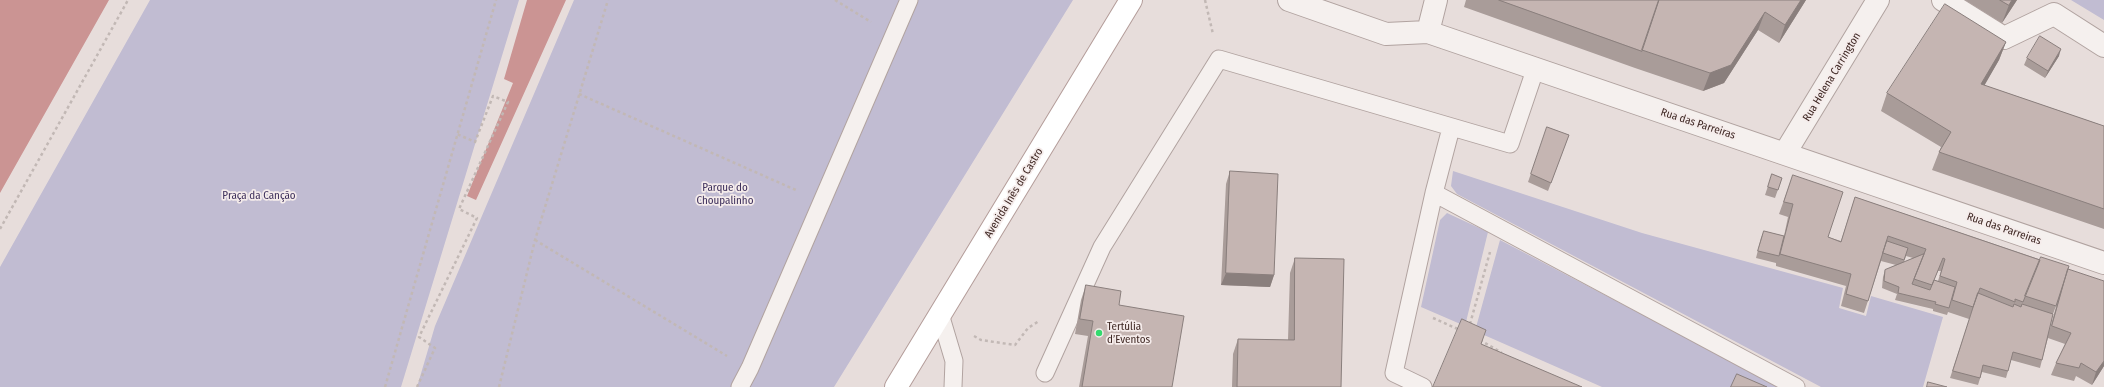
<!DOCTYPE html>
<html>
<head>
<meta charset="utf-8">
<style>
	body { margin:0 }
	canvas { display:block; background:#e7dddb }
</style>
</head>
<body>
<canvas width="2104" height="387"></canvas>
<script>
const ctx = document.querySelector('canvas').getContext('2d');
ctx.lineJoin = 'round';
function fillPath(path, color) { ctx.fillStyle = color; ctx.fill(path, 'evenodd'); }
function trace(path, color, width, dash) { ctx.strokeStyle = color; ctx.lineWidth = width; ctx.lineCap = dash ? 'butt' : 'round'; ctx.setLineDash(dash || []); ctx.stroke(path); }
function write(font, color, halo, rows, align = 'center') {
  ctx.font = font + ' "Fira Sans Condensed",sans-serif'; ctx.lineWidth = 3.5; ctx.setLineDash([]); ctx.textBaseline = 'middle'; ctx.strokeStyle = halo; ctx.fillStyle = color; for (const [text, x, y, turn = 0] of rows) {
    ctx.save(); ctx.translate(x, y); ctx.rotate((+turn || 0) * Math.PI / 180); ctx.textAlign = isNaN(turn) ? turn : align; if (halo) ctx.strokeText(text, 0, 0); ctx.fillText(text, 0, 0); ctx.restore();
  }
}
const green = new Path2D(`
	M150,0H519L401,387H0V267Z
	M574,0H1073L834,387H417L435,326Z
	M2071,0H2104V20Z
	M1453,171L1642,233L1843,288L1839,308L1866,316L1871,296L1943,317L1923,387H1821L1457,194L1451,186Z
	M1447,213L1488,232L1465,326L1421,307L1440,220Z
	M1500,240L1780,387H1602L1475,331Z`);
const water = new Path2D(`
	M0,0H109L0,193Z
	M527,0H566L476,200L467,196L513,83L504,79Z`);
const path = new Path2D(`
	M835,0L871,22
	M1205,0L1213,34
	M579,94L798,191
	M0,229L128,0
	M535,240L727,356
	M1433,318L1460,330
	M1470,324L1490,252
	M974,336L981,340L1015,345L1028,328L1039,321
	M1480,340L1502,353
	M385,387L496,0
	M417,387L435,348L419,337L477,218L459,209L508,102L493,96L475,142L457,134
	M499,387L535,240L608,0`);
const lane = new Path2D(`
	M1434,193L1451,128
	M940,314L954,361L953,387
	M1045,373L1102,247L1219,59L1510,144L1535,70
	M740,387L750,368L909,0
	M1423,387L1394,373L1434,193L1796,387`);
const street = new Path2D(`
	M1289,0L1386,34L1428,32L2104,263
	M1943,0L2004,38L2054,14L2104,46
	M1428,32L1436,0
	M1785,153L1878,0`);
const primary = new Path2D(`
	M896,387L1131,0`);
const wall = new Path2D(`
	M1466,0H1806L1779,43L1758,30L1724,83L1703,91L1635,68L1464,7Z
	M1965,0H2017L2002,23Z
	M2006,42L1999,60L1984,85L2104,126V229L1932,170L1939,152L1941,147L1881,111L1887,93Z
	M2059,56L2045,78L2024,65L2027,58Z
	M1547,127L1569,135L1548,191L1528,182Z
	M1230,171L1274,275L1270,287L1221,285L1226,184Z
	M1772,174L1782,178L1775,198L1765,195Z
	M1793,175L1828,237L1841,241L1855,197L2068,269L2104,366L2092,385L2076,376L2074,381L2051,375L2056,363L2065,344L2048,338L2042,360L2040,368L2011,360L2006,378L1982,372L1978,385L1950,378L1974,305L1969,319L1948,312L1947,315L1933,311V309L1895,300L1897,294L1882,288L1883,277L1885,270L1896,265L1881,261L1864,313L1841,306L1846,286L1776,266V263L1756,258L1761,238L1764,231L1784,236L1788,217L1779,214ZM1906,256L1913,258L1904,262ZM1938,271H1941L1938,281L1934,280ZM2057,303L2049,332L2053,314Z
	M1295,258L1341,387H1232L1233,354L1238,339L1288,340L1290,273Z
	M1086,285L1119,305L1172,387H1079L1088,336L1075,334L1081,300Z`);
const shadedWall = new Path2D(`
	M1801,0H1806L1779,43L1785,25Z
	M2012,0H2017L2002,23L2009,5Z
	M1765,12L1758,30L1724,83L1703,91L1710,73Z
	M2006,42L1999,60L1975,102L1981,84Z
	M2061,49L2059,56L2045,78L2048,71Z
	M1226,273L1274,275L1270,287L1221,285Z
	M2104,361V366L2092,385L2096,372Z`);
const building = new Path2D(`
	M1499,0H1659L1642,51Z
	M1659,0H1801L1785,25L1765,12L1731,65L1710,73L1642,50Z
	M2000,0H2012L2009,5Z
	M1945,4L2006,42L1981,84L2104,126V209L1939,152L1951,132L1887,93Z
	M2040,36L2061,49L2048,71L2027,58Z
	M1547,127L1569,135L1551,183L1531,174Z
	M1230,171L1278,174L1274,275L1226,273Z
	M1772,174L1782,178L1778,190L1768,187Z
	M1793,175L1843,192L1828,237L1841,242L1855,197L2040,260L2023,302L2015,299V302L1980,288L1973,307L1952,300L1957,282L1940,276L1945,259L1943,258L1932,285L1914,279L1926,249L1888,236L1868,301L1846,294L1851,274L1780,254L1793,204L1784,202Z
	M1764,231L1784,236L1779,256L1758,251Z
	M1887,241L1908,248L1904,260L1883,253Z
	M1924,254L1912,284L1930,290L1934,280L1955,287L1949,308L1935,304L1936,302L1898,293L1899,287L1884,281L1885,270Z
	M2041,257L2069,266L2056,306L2025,296Z
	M1295,258L1344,259L1341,387H1237L1238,339L1294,340Z
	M2068,269L2104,281V361L2096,372L2081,363L2079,368L2056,363L2071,333L2052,326Z
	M1086,285L1121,291L1119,305L1184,316L1172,387H1082L1093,321L1080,319Z
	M1978,293L2013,307L2014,304L2021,307L2022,304L2053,314L2042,360L2013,352L2008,371L1983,365L1980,378L1953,371Z
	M1462,319L1486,330L1481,344L1582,387H1433Z
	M1737,374L1767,387H1731Z
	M1928,382L1947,387H1927Z`);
const markers = [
	[1099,333,4,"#33da6e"]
];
const streetNames = [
	["Rua Helena Carrington",1832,77,-59],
	["Rua das Parreiras",1698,124,18],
	["Avenida Inês de Castro",1014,193,-59],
	["Rua das Parreiras",2004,229,19]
];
const parkNames = [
	["Parque do",725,188],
	["Choupalinho",725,201],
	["Praça da Canção",259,196]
];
const poiNames = [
	["Tertúlia",1107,327],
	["d’Eventos",1107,340]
];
fillPath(green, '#c1bcd2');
fillPath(water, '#cb9493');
trace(lane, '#b1a3a0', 19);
trace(street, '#b1a3a0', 24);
trace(primary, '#b49d9a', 24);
trace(path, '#c2b8b5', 2.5, [3, 3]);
trace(lane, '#f5f0ee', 17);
trace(street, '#f5f0ee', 22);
trace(primary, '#fff', 22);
fillPath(wall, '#a99c99');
fillPath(shadedWall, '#8a7f7d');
fillPath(building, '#c5b5b2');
trace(building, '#8a7f7d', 1);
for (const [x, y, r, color] of markers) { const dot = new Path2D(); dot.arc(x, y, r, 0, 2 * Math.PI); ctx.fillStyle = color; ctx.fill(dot); trace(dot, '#f5eceb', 1.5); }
write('11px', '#3f2824', '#f5eceb', streetNames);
write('11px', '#3e305c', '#f5eceb', parkNames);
write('11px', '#3f2824', '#f5eceb', poiNames, 'left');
</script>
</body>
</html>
